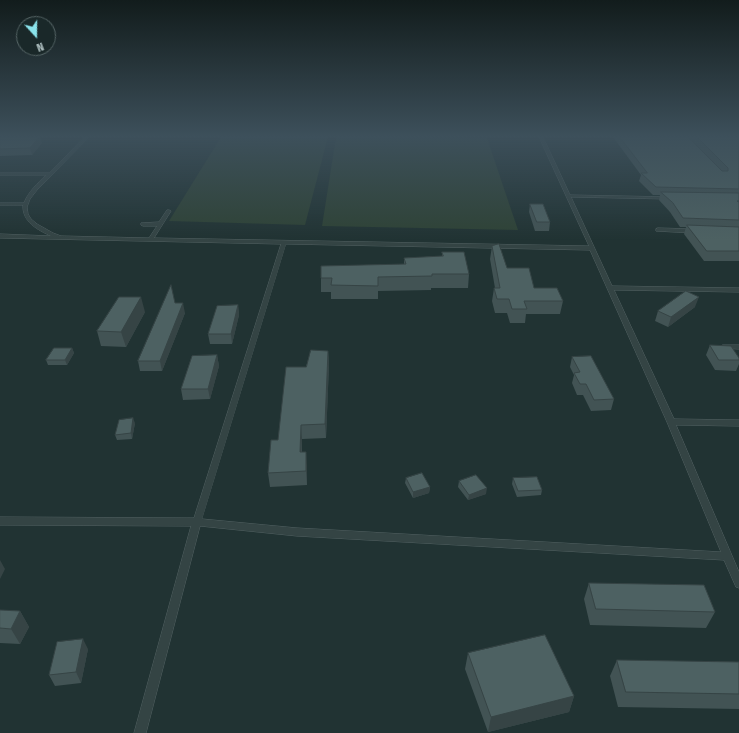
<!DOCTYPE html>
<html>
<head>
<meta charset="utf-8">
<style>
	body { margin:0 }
	#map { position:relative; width:739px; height:733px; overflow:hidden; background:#213333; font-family:"Fira Sans Condensed",sans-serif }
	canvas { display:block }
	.north { position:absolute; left:16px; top:16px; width:40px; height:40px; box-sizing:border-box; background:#1a2829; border:1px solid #566566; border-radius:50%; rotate:159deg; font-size:11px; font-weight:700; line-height:16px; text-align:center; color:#afc0c1 }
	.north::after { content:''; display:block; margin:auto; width:14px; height:18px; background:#8ae3eb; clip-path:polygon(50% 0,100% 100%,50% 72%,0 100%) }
</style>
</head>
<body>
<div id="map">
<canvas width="739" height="733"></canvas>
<div class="north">N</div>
</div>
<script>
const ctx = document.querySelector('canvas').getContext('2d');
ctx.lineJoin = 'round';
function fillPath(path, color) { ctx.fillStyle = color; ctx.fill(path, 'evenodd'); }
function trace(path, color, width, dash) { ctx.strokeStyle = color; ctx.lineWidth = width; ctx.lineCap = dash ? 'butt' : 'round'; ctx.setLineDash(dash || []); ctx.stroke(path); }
const green = new Path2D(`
	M221,137H328L305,225L169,221Z
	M336,137L487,138L518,230L322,226Z`);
const lane = new Path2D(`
	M85,137H89L37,190L30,199L27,207L28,214L31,219L37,224L53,233L61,236L149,238L157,226H143L141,225V223L159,222L167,210H169L171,211L154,238L589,246L539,137H543L570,195L671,197V199H669L571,197L612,286L739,288V292L614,290L674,419L739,420V426L676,425L739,572V588L736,587L724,560L297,536L200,526L146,733H134L191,526L0,525V517L194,518L281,244L0,238V234L51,236C38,230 22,222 23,205H0V203H24C28,192 38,183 46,175H0V173H49ZM286,244L590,250L667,422L721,552L297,528L202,519Z
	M658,228L693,229L696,231L693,233L656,231V229Z
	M723,345H739V349L721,348L720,347L721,346Z`);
const wall = new Path2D(`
	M0,137L42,143L32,155L0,156Z
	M613,137H739V261H704L684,234L686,227H680L670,212L659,200L660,195H653L639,181L641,175Z
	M530,204L550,222L549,231H535L529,212Z
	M492,246L507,268L534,288L563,301L560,314H526L525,323H510L507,313H495L492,301L494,288H495L490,259Z
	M442,252L469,274L468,288H431V290L378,291V299H331V292H321V278L404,264V258L442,256Z
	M175,303L185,313L162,371H140L138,361Z
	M238,305L239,315L232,344H210L208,334Z
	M695,307L668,327L655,321L658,311Z
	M145,312L126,347L101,346L97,331Z
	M710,345L739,358V364L736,371L715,370L706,355Z
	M72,348L74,353L67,365H48L46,360Z
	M328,351L329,364L326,438L302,439V452L307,466V485L270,487L268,473L278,440L306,367Z
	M217,355L219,366L210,399L183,400L181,389Z
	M572,357L614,399L611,410L591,411L583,395H577L572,383L574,375L570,367Z
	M135,423L132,439L117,440L115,435Z
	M406,478L430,487L429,493L413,498L405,483Z
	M513,478L542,490L541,495L517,497L512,484Z
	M459,481L486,494L468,500L458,487Z
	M589,583L715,612L706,628L590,625L584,599Z
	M0,610L20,611L29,627L20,644L0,643Z
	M88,649L81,683L55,686L49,675Z
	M468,653L574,696L569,712L488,732L465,669Z
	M617,660L739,662V709L618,707L610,676Z`);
const shadedWall = new Path2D(`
	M39,137H40L42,143L32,155L30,148Z
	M141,297L145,312L126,347L121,332Z
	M699,297L695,307L668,327L671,317Z
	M183,303L185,313L162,371L160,361Z
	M238,305L239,315L232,344L231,334Z
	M72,348L74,353L67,365L65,360Z
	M328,351L329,364L326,438L325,424Z
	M217,355L219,366L210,399L208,389Z
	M133,418L135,423L132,439L131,433Z
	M301,425L302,439L301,466L300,452Z
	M306,452L307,466V485L306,471Z
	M430,487L429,493L413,498V492Z
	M487,488L486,494L468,500L469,495Z
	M0,560L5,569L0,579Z
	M20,611L29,627L20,644L11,629Z
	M83,639L88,649L81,683L76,672Z
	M574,696L569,712L488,732L491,717Z`);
const building = new Path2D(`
	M0,137H39L30,148L0,149Z
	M620,137H688L722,171H728V168L697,137H739V189L656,187L641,173H647Z
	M661,192L739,193V201H737L739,202V220L683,218L673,203Z
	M530,204H543L550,222H537Z
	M687,225L739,227V251H707Z
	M499,244L507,268H529L534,288H557L563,301H524L527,309H512L509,299H497L494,288H500L492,246Z
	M442,252H464L469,274H432V276L378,277V286L331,285L332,278H321V266L406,264L404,258L443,256Z
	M171,285L175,303H183L160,361H138Z
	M686,291L699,297L671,317L658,311Z
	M119,297H141L121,332L97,331Z
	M238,305L231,334H208L217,306Z
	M710,345L731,346L739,358V360H719Z
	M54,348H72L65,360H46Z
	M311,350L328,351L325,424L301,425L300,452H306V471L268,473L271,440H278L286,367H306Z
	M217,355L208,389H181L192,356Z
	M591,356L614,399L594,400L586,384H580L574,373L580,372L572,357Z
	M133,418L131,433L115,435L119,420Z
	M422,473L430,487L413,492L406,478Z
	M476,475L487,488L469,495L459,481Z
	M537,477L542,490L518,491L513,478Z
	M589,583L704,585L715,612L596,609Z
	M0,610L20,611L11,629L0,628Z
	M545,635L574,696L491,717L468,653Z
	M83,639L76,672L49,675L57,642Z
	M617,660L739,662V694L626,692Z`);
fillPath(green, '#2e4235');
trace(lane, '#526162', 1);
fillPath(lane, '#344444');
fillPath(wall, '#425354');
fillPath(shadedWall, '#364445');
fillPath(building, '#4d6162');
trace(building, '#364445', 1);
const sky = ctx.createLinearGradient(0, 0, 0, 240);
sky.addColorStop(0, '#121c1c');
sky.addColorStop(0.57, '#3d505b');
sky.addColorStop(1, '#3d505b00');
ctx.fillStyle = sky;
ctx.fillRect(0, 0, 739, 240);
</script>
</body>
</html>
